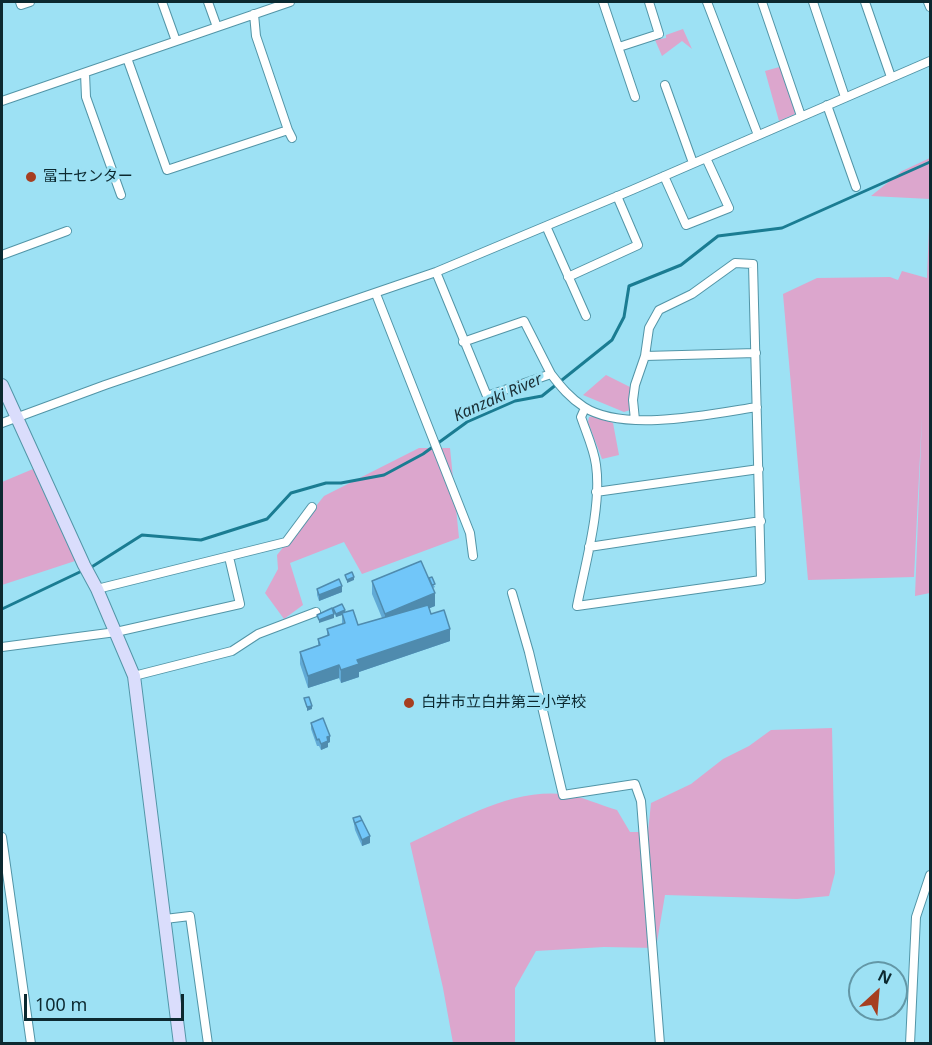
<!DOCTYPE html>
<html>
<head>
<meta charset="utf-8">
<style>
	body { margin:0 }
	#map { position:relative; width:932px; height:1045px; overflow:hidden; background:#9de1f4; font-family:"Noto Sans",sans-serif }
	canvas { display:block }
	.frame { position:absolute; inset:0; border:3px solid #0c2930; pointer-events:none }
	.north { position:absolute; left:848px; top:961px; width:60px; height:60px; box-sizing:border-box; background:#9de1f4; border:2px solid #6397a6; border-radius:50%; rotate:26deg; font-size:16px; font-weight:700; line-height:24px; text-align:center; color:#0c2930 }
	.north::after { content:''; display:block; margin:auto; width:21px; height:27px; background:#a63e20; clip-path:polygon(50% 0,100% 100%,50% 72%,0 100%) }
	.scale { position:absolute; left:24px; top:994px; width:160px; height:27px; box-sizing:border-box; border:3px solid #0c2930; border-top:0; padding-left:8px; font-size:18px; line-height:21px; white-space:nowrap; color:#0c2930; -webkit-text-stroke:4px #9de1f4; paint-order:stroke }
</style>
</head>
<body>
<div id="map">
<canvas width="932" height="1045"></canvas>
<div class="frame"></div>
<div class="north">N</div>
<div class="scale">100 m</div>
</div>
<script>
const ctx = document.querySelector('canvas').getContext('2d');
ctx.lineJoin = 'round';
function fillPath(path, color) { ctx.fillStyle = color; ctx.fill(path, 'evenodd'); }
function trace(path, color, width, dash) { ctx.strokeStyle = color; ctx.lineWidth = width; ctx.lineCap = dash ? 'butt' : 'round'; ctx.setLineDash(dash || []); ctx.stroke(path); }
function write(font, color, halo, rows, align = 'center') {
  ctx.font = font + ' "Noto Sans","Noto Sans JP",sans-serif'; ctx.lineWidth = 6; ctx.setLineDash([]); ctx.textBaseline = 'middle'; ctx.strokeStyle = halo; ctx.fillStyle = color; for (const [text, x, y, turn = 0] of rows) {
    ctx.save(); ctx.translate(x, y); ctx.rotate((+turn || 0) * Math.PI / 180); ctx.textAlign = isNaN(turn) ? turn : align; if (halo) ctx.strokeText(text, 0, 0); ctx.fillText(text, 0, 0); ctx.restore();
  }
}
const green = new Path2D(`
	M683,29L692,49L682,41L662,56L655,40L666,38V35Z
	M783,66L795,114L779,121L765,71Z
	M930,158V199L871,196L902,171Z
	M930,202V593L915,596L922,416L914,577L808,580L783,294L817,278L890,277L898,280L902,271L927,278Z
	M606,375L630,387V410L624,412L583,395Z
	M594,416L613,423L619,455L602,459L588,422L589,417Z
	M419,448H450L459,538L362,574L344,542L290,563L303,605L284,619L265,593L278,569L277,555L324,496Z
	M33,469L75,561L2,585V482Z
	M832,728L835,873L829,896L797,899L665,895L656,948L604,947L536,951L515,988V1043H453L443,988L410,843C458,821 509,789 563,794C581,796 600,805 617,810L630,832H648L651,803L691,784L723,759L749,746L771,730Z`);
const stream = new Path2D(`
	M90,568L142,535L201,540L267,519L291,493L326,483H341L384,475L423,454L467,422L515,401L542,396L612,340L624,317L629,286L681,265L718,236L782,228L930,162
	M2,609L84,570`);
const street = new Path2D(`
	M20,2L21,5L30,2
	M162,2L176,41
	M208,2L217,27
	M603,2L635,97
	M707,2L758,135
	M762,2L801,116
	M813,2L845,97
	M865,2L891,77
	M928,2L930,7
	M619,47L659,34L649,2
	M127,58L167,170L288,130L256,36L254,14
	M85,73L86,97L121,195
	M665,85L693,163
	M2,101L290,2
	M827,105L856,187
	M288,130L292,138
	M664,176L686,225L729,208L706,158
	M546,226L586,316
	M2,255L67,231
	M436,272L487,396L551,374C561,387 570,398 584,407C624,433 712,414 757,407
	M568,277L638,245L617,196
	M376,294L470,533L473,556
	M463,342L524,321L551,374
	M645,356L756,353
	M585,408L581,417C586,432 594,449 596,465C602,506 585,565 577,606L761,580L753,264L735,263L692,294L659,310L649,328L645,356L635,385L633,400L635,420
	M2,423L105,385L436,272L632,190L930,61
	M596,492L759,469
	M589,547L761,521
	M97,589L286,542L312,507
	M512,593L529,652L563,795L635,784L641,801L660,1044
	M2,647L116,632L240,604L229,557
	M134,676L232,651L258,634L316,612
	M2,837L31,1044
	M165,919L190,916L208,1044
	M910,1044L916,917L930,875`);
const secondary = new Path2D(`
	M2,385L84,565L97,589L134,676L180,1044`);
const wall = new Path2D(`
	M429,578L435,587L433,588L435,606L429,608L431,614L450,641L359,672V677L341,683L339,678L308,688L300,664V652L318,645V639L327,636V629L342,624V615L336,617L333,611V608L345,612L358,625L382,618L372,594V581Z
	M317,589L342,592L319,601L317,595Z
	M311,723L330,742L328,743V747L321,750L319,746H317L311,729Z
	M353,818L370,843L362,846L355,830Z`);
const shadedWall = new Path2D(`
	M354,577V580L347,583V580Z
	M342,586V592L319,601V595Z
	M435,593V606L385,627V614Z
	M345,610V614L336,617V614Z
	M334,614V618L319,623V620Z
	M450,629V641L359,672V677L341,683V670L357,660Z
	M339,665V678L308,688V676Z
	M312,706V709L307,711V707Z
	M330,736V742L328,743V747L321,750V744L327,737Z
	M370,836V843L362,846V840Z`);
const building = new Path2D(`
	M421,561L435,593L385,614L372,581Z
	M352,572L354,577L347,580L345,575Z
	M432,577L435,584L432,585L429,578Z
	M339,579L342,586L319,595L317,589Z
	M342,604L345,610L336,614L333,608Z
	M428,605L431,614L444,610L450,629L357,660L359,664L341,670L339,665L308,676L300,652L320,645L318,639L329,635L327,629L345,623L342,613L353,610L358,625Z
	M332,608L334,614L319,620L317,615Z
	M309,697L312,706L307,707L304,698Z
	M323,718L330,736L327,737L328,741L321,744L319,739L317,740L311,723Z
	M360,816L362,820L355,823V824L353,818Z
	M362,820L370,836L362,840L355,823Z`);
const markers = [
	[31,177,6,"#a63e20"],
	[409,703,6,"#a63e20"]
];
const poiNames = [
	["冨士センター",43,177],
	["白井市立白井第三小学校",421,703]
];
const waterNames = [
	["Kanzaki River",498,398,-24]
];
fillPath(green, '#dca6cd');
trace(stream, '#1a7c92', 3);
trace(street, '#5295a7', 10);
trace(secondary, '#5295a7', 14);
trace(street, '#fff', 8);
trace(secondary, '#daddfc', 12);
fillPath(wall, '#61aad6');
fillPath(shadedWall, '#4f8bae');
fillPath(building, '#71c6f9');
trace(building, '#4f8bae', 1.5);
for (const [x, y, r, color] of markers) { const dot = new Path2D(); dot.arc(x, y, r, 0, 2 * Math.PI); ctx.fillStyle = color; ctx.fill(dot); trace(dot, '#9de1f4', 2); }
write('15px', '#0c2930', '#9de1f4', poiNames, 'left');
write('italic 16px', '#1a2e34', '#9de1f4', waterNames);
</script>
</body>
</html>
